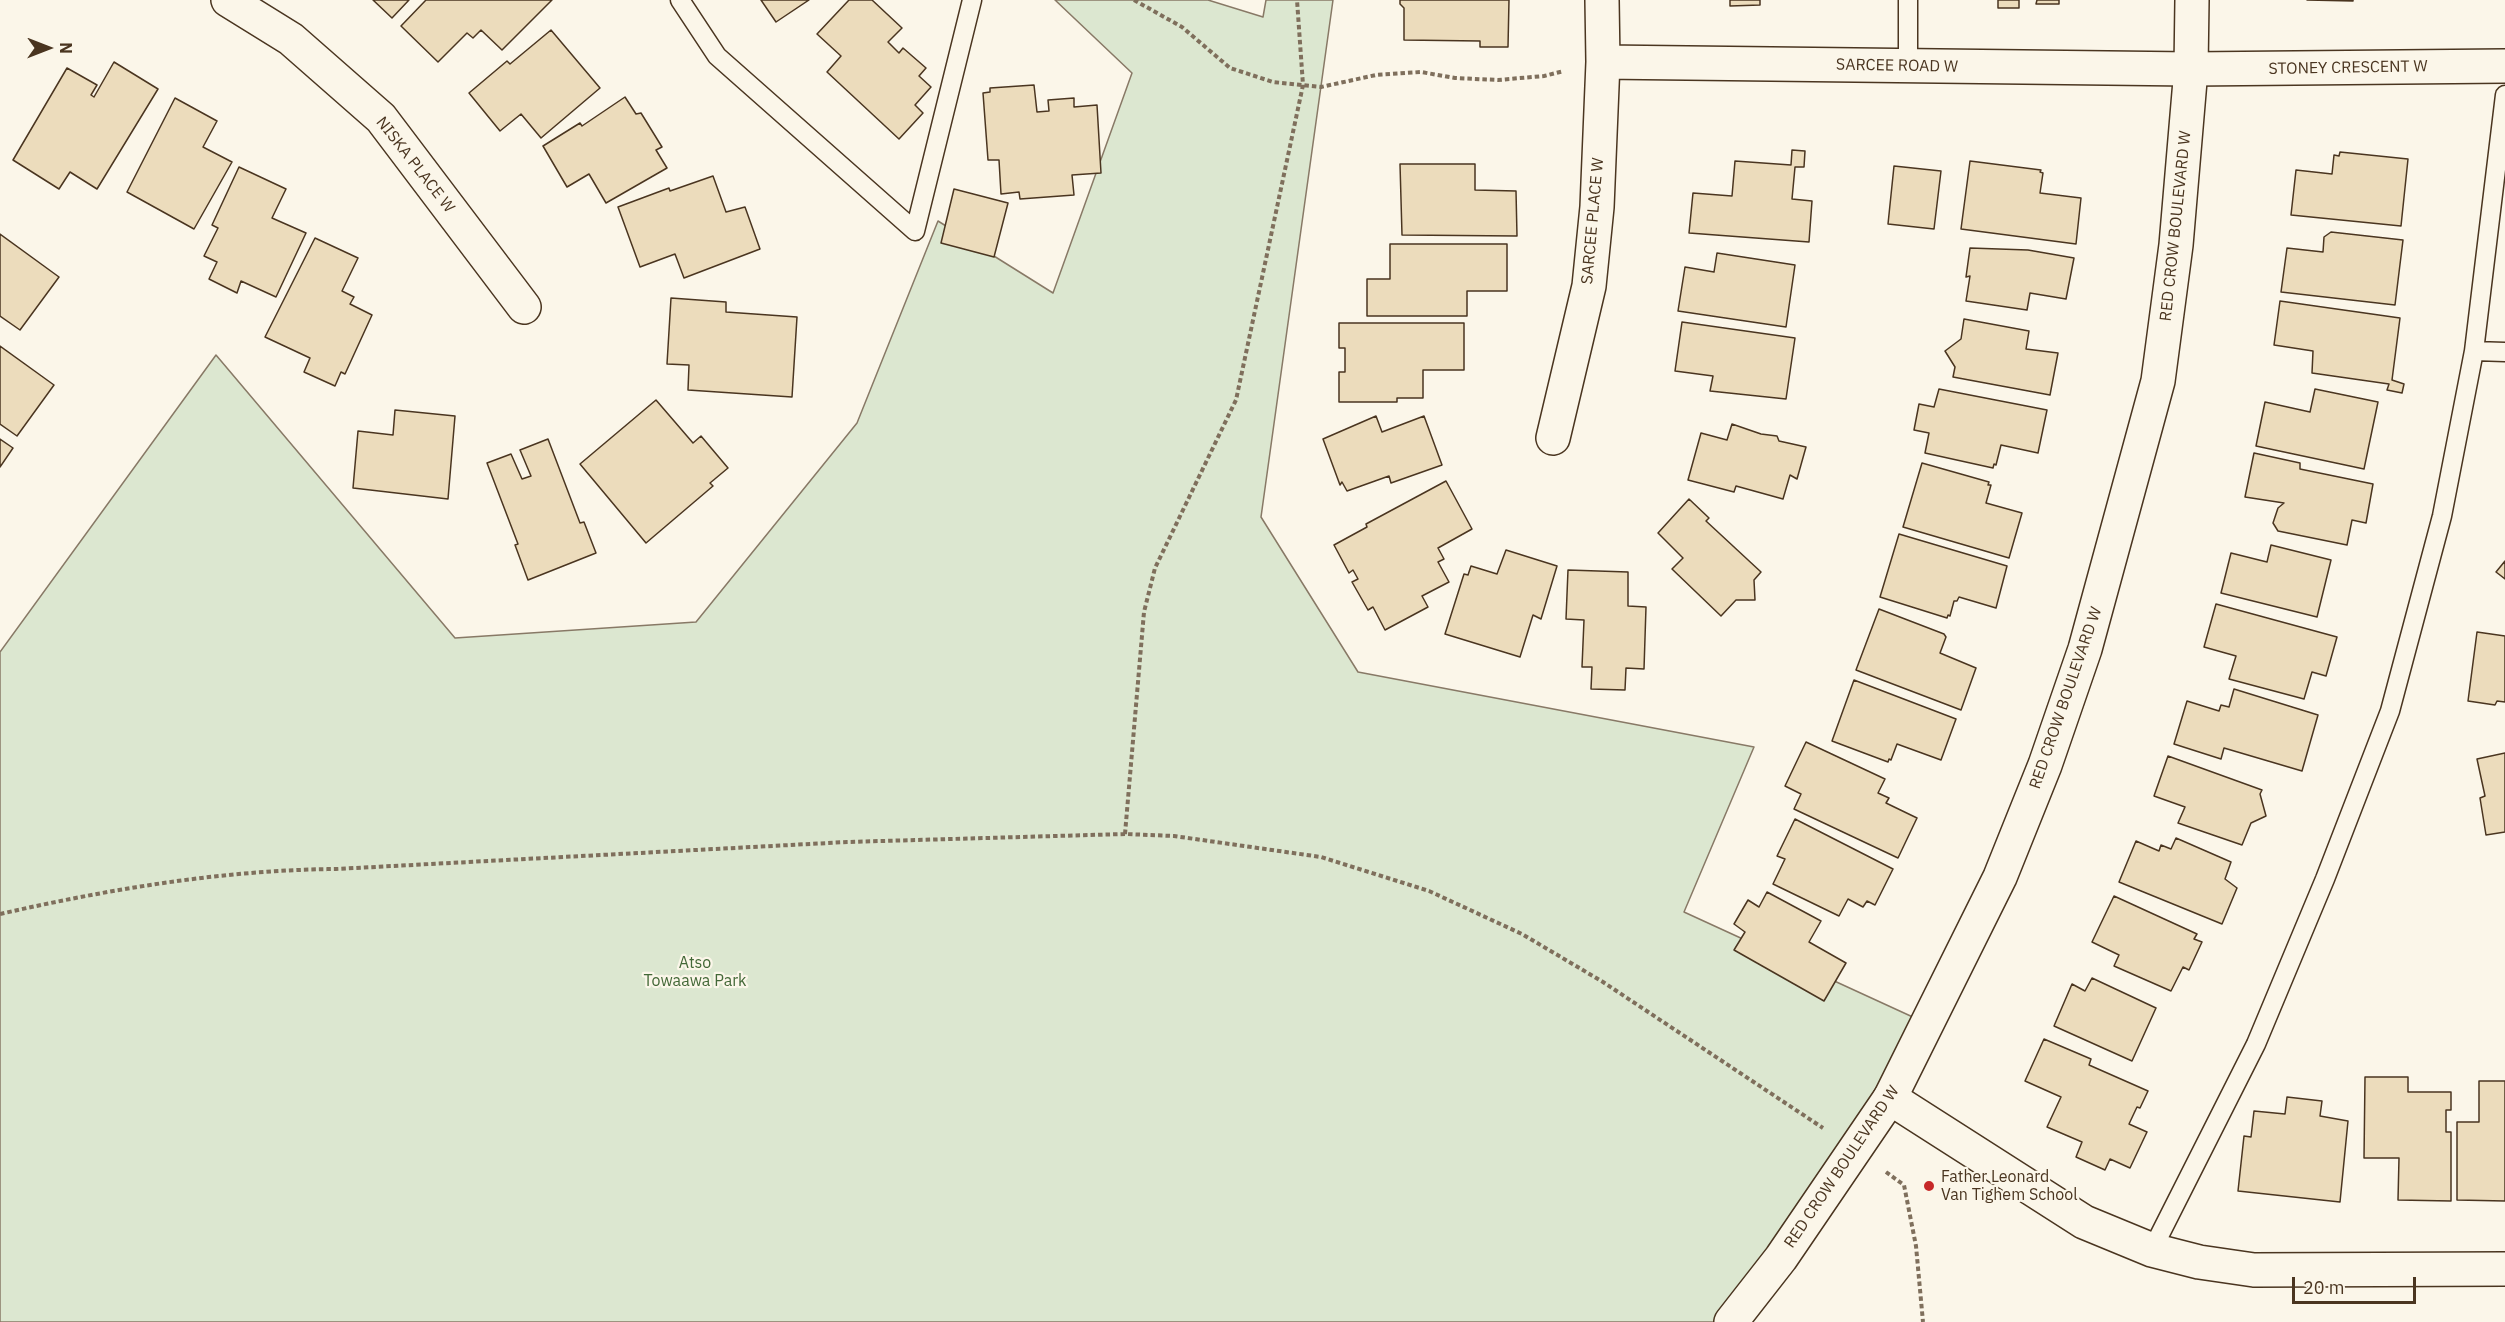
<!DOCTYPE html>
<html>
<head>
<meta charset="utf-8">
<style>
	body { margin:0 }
	#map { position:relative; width:2505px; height:1322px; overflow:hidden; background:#fbf6e9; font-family:"IBM Plex Sans",sans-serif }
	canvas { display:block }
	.north { position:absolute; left:18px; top:18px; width:60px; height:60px; -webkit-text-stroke:4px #fbf6e9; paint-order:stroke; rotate:90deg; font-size:16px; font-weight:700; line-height:24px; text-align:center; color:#4a3520 }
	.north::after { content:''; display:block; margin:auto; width:21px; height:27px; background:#4a3520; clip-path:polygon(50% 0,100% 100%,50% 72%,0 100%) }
	.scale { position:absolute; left:2292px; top:1277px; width:124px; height:27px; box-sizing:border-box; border:3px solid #4a3520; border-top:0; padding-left:8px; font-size:18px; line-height:21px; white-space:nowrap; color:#4a3520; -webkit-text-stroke:4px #fbf6e9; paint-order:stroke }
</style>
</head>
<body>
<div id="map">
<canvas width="2505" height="1322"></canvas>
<div class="north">N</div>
<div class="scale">20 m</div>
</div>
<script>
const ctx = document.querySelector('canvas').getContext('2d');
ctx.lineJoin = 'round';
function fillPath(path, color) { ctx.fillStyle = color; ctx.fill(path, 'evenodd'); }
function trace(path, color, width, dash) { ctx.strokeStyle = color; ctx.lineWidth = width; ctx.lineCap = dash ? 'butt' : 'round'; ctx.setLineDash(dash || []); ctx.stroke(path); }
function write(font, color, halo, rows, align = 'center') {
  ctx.font = font + ' "IBM Plex Sans",sans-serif'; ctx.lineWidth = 4.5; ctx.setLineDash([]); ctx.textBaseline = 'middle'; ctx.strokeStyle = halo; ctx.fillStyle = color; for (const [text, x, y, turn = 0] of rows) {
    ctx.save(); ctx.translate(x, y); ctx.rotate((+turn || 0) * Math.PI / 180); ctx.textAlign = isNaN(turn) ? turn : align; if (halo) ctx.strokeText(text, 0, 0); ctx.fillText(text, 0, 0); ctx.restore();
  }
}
const green = new Path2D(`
	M1055,0H1208L1263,17L1266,0H1333L1261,517L1358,672L1754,747L1684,912L1928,1024L1731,1322H0V652L216,355L455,638L696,622L857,423L938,221L1053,293L1132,73Z`);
const building = new Path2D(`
	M373,0H409L392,18Z
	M426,0H552L502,50L481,30L473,38L467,33L438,62L401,26Z
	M761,0H809L776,22Z
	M849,0H872L902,28L888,42L899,53L903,48L926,68L919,76L931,87L915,105L923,113L899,139L827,72L841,56L817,34Z
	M1400,0H1509L1508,47H1480V41L1404,40V8L1400,4Z
	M1730,0H1760V5L1730,6Z
	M1998,0H2019V8H1998Z
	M2037,0H2059V4H2036Z
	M2307,0H2353V1Z
	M551,30L600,88L541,138L521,114L500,131L469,93L507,61L510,64Z
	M114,62L158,89L97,189L70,172L59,189L13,160L67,68L97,85L91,95L94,97Z
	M1034,85L1037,112L1049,111L1048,100L1074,98V107L1097,105L1101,173L1072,175L1074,195L1020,199L1019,192L1001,194L999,160H988L983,93L990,92V88Z
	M625,97L636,114L641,113L662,147L656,150L667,168L606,203L589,174L567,187L543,146L580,123L582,126Z
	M175,98L217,121L203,147L232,162L194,229L127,192Z
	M1792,150L1805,151L1804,167H1795L1792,199L1812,201L1809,242L1689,233L1693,193L1732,196L1735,161L1791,165Z
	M2340,152L2408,159L2401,226L2291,215L2296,170L2332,174L2334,155L2339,156Z
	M1970,161L2041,170L2040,172L2043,173L2040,193L2081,198L2076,244L1961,229Z
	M1400,164H1475V190L1516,191L1517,236L1402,235Z
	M1894,166L1941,171L1934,229L1888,224Z
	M239,167L286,189L272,218L306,233L276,297L241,281L237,293L209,279L217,262L204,256L218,228L212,225Z
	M713,176L726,212L745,207L760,249L684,278L675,254L640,267L618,207L669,188L670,191Z
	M954,189L1008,203L994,257L941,243Z
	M2331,232L2403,240L2395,305L2281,292L2287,248L2323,252L2324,237Z
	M0,234L59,277L20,330L0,316Z
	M315,238L358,258L342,291L354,297L350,304L372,315L345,374L341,372L335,386L304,372L310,358L265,337Z
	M1390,244H1507V291H1467V316H1367V279H1390Z
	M1970,248L2028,250L2074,258L2066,299L2030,293L2027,310L1966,301L1970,276L1966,277Z
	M1717,253L1795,265L1786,327L1678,311L1685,267L1714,272Z
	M671,298L726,302V312L797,317L792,397L688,390L689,365L667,364Z
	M2280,301L2400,318L2392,380L2404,384L2402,393L2387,390L2389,384L2312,373L2313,351L2274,345Z
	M1964,319L2029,331L2026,349L2058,353L2050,395L1953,377L1955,367L1945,351L1961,339Z
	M1682,322L1795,338L1786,399L1710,391L1713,376L1675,371Z
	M1339,323H1464V370H1423V398H1397V402H1339V372H1345V348H1339Z
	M0,346L54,385L17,436L0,424Z
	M1939,389L2047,410L2038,453L2001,445L1996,465L1994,464L1993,468L1925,453L1929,433L1914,430L1919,404L1934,407Z
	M2315,389L2378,402L2364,469L2256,446L2265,402L2310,412Z
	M656,400L693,443L701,436L728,468L710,483L713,486L646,543L580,464Z
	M395,410L455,416L448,499L353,488L358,431L393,435Z
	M1376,416L1382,432L1424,416L1442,465L1391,483L1389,476L1347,491L1342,482L1340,485L1323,439Z
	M1732,424L1761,434L1777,436L1779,441L1806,447L1797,479L1790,475L1783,499L1736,486L1734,492L1688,480L1701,433L1727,440Z
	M0,439L13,448L0,467Z
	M548,439L580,523L584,522L596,553L528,580L515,545L518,544L487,463L511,454L522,479L531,476L520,450Z
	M2254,453L2300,463V469L2373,484L2366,523L2352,520L2347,545L2278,531L2273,523L2278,508L2284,503L2245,497Z
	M1922,463L1989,482L1988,485H1991L1986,503L2022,513L2009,558L1903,527Z
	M1446,481L1472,529L1438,548L1444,559L1438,562L1449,582L1422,596L1428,607L1385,630L1373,607L1368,610L1352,582L1358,579L1353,570L1349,573L1334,545L1367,527L1366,524Z
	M1689,499L1709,518L1706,521L1761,572L1754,580L1755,600H1736L1721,616L1672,569L1683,558L1658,533Z
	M1899,534L2007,566L1996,608L1959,597L1957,601H1954L1950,616L1948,615L1947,618L1880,597Z
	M2271,545L2331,560L2317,617L2221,593L2231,553L2267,562Z
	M1506,550L1557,566L1541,619L1533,615L1520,657L1445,634L1464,574L1468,575L1471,566L1497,574Z
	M2505,561V579L2496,572Z
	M1568,570L1628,572V606L1646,607L1644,669L1626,668L1625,690L1591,689L1592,667H1582L1584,620L1566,619Z
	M2216,604L2337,637L2326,676L2312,672L2304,699L2229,679L2236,656L2204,647Z
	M1879,609L1944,634L1946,637L1940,653L1976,668L1961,710L1856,670Z
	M2477,632L2505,636V702L2497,701L2495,705L2468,701Z
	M1854,680L1956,719L1941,760L1897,744L1891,760L1889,759L1888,762L1832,741Z
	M2234,689L2318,715L2302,771L2224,748L2221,759L2174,744L2187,701L2219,711L2221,705L2229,707Z
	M1806,742L1885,779L1878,793L1889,798L1886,803L1917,818L1898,858L1794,809L1801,794L1785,786Z
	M2505,753V832L2486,835L2480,798L2485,796L2477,759Z
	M2168,756L2262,790L2260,794L2266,816L2251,823L2242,845L2178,823L2185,807L2154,796Z
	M1795,819L1893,869L1875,905L1867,901L1863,907L1848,899L1839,916L1773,884L1785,859L1777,856Z
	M2176,838L2231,862L2225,879L2237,888L2222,924L2119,882L2136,841L2159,851L2161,845L2171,849Z
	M1767,892L1821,921L1809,942L1846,963L1824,1001L1734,950L1745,932L1734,924L1748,900L1759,907Z
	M2114,896L2197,934L2194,939L2202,942L2189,970L2183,967L2171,991L2114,966L2119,955L2092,942Z
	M2092,978L2156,1008L2132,1061L2054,1026L2072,984L2085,991Z
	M2044,1039L2091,1059L2089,1065L2148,1091L2140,1108L2137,1107L2129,1124L2147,1132L2130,1168L2110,1159L2105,1170L2076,1157L2082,1142L2047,1127L2061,1097L2025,1081Z
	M2365,1077H2408V1092H2451V1110H2446V1132H2451V1201L2398,1200L2399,1158H2364Z
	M2479,1081H2505V1201L2457,1200V1122H2479Z
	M2287,1097L2322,1101L2320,1116L2348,1121L2340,1202L2238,1191L2244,1136L2251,1137L2254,1111L2285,1114Z`);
const path = new Path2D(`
	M1134,0L1182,27L1230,68L1273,82L1321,87L1376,75L1421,72L1455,78L1498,80L1544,76L1564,71
	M1125,834L1144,612L1155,568L1236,400L1303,85L1297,0
	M0,914C110,889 223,870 336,869L847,842L1125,834L1174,836L1321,857L1429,891L1522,934L1603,982L1823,1128
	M1886,1172L1904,1185L1916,1246L1923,1322`);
const lane = new Path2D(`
	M680,0L717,56L915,231L972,0
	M1908,66V0
	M2474,351L2505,352
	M2152,1250L2256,1044L2325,879L2390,711L2442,516L2474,351L2505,95`);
const street = new Path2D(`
	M228,0L291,39L381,118L524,307
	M1603,62L2191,69L2505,66
	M1553,438L1589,286L1597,207L1603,62L1602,0
	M1890,1098L2084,1222L2152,1250L2199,1262L2254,1270L2505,1269`);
const secondary = new Path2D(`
	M1731,1322L1781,1258L1890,1098L2000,877L2045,765L2085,649L2158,381L2176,245L2191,69L2192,0`);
const markers = [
	[1929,1186,6,"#c62828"]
];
const streetNames = [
	["SARCEE ROAD W",1897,66,1],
	["STONEY CRESCENT W",2348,68,-1],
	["NISKA PLACE W",415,165,52],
	["SARCEE PLACE W",1593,221,-85],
	["RED CROW BOULEVARD W",2176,226,-84],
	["RED CROW BOULEVARD W",2066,698,-71],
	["RED CROW BOULEVARD W",1842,1167,-56]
];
const parkNames = [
	["Atso",695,963],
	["Towaawa Park",695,981]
];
const poiNames = [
	["Father Leonard",1941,1177],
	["Van Tighem School",1941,1195]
];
fillPath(green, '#dce7d0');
trace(green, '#887966', 1.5);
fillPath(building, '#ecdcbc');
trace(building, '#4a3520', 1.5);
trace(lane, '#4a3520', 21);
trace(street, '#4a3520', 36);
trace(secondary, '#4a3520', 36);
trace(path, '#7f6f5c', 4, [4.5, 3]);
trace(lane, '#fbf6e9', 18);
trace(street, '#fbf6e9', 33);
trace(secondary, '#fbf6e9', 33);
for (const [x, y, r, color] of markers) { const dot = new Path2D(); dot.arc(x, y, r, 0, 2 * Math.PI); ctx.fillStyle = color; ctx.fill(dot); trace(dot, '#fbf6e9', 2); }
write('16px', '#4a3520', '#fbf6e9', streetNames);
write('16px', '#436837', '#fbf6e9', parkNames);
write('16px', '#4a3520', '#fbf6e9', poiNames, 'left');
</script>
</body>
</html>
